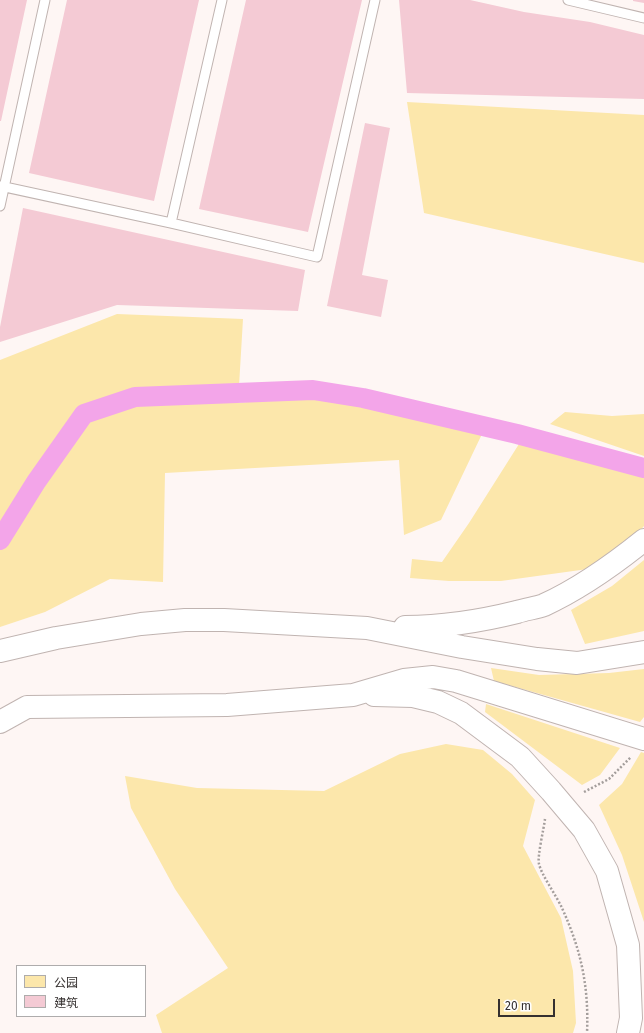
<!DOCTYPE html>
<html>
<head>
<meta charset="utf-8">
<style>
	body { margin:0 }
	#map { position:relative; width:644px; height:1033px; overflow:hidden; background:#fef6f4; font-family:"Fira Sans","Noto Sans SC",sans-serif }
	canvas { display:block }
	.legend { position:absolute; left:16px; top:965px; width:130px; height:52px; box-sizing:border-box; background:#fff; border:1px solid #aeacac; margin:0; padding:5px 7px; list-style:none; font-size:12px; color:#35302f }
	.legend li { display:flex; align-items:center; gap:8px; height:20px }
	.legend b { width:20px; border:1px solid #aeacac }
	.scale { position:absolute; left:498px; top:999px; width:57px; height:18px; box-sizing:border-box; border:2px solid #35302f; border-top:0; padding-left:5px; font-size:12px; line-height:14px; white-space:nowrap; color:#35302f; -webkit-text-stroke:3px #fff; paint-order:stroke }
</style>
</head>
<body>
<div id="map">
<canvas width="644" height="1033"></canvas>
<ul class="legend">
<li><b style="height:11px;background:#fce7ab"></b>公园</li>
<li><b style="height:11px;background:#f4cad4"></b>建筑</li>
</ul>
<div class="scale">20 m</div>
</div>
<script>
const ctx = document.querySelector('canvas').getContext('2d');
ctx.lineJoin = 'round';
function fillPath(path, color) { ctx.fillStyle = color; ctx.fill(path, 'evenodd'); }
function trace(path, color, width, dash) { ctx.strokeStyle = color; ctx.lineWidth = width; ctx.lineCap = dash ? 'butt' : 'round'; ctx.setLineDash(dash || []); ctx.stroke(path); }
const green = new Path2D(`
	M407,102L644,115V263L424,213Z
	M117,314L243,319L238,403L297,397L402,413L482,434L441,520L404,535L399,460L165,473L163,582L110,579L45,612L0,627V360Z
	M565,412L612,416L644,414V456L550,424Z
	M519,444L644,474V526L637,534L595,568L501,581H449L410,578L412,559L442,562L469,523Z
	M644,560V631L585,644L571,610L612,586Z
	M491,668L539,675L609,673L644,669V717L640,722L494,681Z
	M486,704L620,748L600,775L582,785L485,712Z
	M446,744L483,750L512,774L535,800L523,846L561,918L573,971L576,1023L573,1033H162L156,1015L228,968L175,889L131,808L125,776L197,788L324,791L400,754Z
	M641,752L644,753V922L622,855L599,805L622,784Z`);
const canal = new Path2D(`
	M0,540L36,482L84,414L135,397L313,390L363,398L517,434L644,468`);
const building = new Path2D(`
	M0,0H27L1,121H0Z
	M67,0H199L154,201L29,173Z
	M246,0H362L308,232L199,209Z
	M399,0H470L524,12L590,22L644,35V99L407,93Z
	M633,0H644V3L633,1Z
	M365,123L390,128L362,275L388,280L381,317L327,306Z
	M23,208L305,270L298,311L117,305L0,342V327Z`);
const path = new Path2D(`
	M584,792L609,779L631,757
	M545,819C544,828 537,857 539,864C542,876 556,895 562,908C581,950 589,986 587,1033`);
const lane = new Path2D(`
	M568,0L644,18
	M0,186L171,223L317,257L375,0
	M0,206L45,0
	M171,223L222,0`);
const highway = new Path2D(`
	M405,627C443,627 481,621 517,612C526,609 536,608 544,605C581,588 613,565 644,540
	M0,651L56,638L141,624L185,620H224L367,628L462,647L537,659L577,663L644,652
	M374,695L413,696L438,702L461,713L520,757L551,791L584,830L607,871L628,945L631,1018L628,1033
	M0,722L27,707L227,705L353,695L404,680L433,677L456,681L644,739`);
fillPath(green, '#fce7ab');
trace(canal, '#f3a5e9', 20);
fillPath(building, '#f4cad4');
trace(lane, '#c0b4b1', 11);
trace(highway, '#c0b4b1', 24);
trace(path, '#a49e9c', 2.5, [2, 2]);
trace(lane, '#fff', 9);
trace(highway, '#fff', 22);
</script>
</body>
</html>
